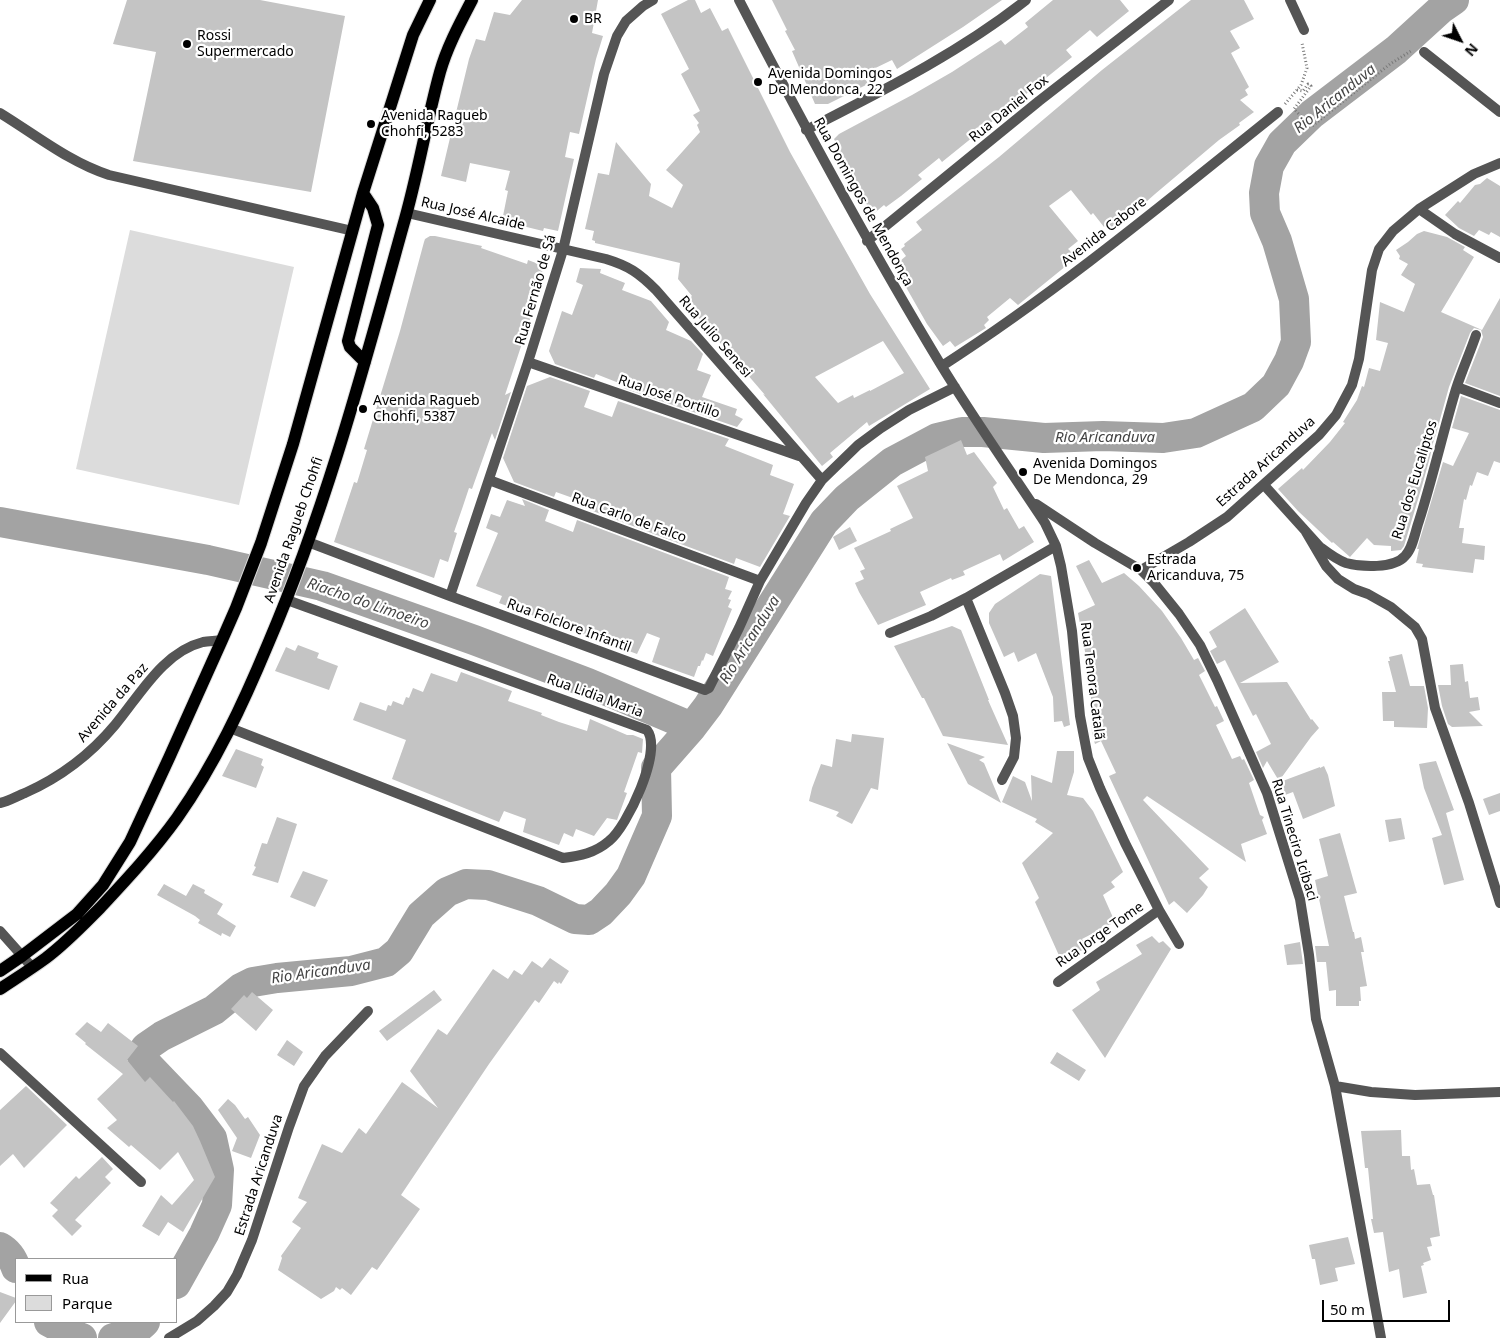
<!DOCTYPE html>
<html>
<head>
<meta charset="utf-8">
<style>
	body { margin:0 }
	#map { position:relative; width:1500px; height:1338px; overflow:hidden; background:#fff; font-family:"Noto Sans",sans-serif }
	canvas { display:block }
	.legend { position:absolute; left:15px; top:1258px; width:162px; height:65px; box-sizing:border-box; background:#fff; border:1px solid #999; margin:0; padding:6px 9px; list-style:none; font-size:15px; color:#000 }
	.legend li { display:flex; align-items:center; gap:10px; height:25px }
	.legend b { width:25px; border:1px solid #999 }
	.north { position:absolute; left:1435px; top:15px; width:50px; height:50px; -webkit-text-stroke:4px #fff; paint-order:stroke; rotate:131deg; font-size:14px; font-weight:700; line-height:20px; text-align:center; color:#000 }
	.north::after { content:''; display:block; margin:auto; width:18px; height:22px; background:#000; clip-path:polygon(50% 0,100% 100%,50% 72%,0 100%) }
	.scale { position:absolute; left:1322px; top:1300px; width:128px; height:22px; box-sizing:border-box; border:2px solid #000; border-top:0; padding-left:6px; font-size:15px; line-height:18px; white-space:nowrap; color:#000; -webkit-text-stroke:4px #fff; paint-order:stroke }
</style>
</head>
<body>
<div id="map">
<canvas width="1500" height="1338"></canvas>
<ul class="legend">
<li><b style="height:6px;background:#000"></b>Rua</li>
<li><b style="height:14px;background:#dcdcdc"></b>Parque</li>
</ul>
<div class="north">N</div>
<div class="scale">50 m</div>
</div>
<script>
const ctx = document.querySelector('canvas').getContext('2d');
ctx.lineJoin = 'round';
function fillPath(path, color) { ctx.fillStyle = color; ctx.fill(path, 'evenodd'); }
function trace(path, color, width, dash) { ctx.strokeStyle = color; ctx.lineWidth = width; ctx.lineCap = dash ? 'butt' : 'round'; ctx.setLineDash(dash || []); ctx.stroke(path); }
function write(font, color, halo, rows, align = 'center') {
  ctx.font = font + ' "Noto Sans",sans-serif'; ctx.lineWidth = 4.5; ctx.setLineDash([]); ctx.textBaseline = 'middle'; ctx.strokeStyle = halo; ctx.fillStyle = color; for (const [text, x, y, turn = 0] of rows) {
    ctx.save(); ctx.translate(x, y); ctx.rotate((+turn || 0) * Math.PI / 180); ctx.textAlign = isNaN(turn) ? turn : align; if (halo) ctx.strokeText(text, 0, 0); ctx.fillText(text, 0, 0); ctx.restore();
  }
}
const green = new Path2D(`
	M130,230L294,267L239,505L76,469Z`);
const river = new Path2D(`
	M0,522L208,560L322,586L474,640L588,683L692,727
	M0,1247C9,1252 13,1259 16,1268
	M176,1284L204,1234L217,1205L219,1170L212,1138L190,1109L144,1061L141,1054L146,1047L162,1036L214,1010L241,988L253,982L277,978L351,971L386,962L399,951L421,915L447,892L466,884L488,885L538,901L575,919L589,920L601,912L618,894L631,876L657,816L656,768L692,727L708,706L824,522L847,498L892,462L937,438L962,432H983L1044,438L1103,436L1163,438L1196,433L1253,407L1276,385L1289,361L1296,342L1294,299L1277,241L1265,213L1264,193L1269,166L1282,143L1312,114L1396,50L1441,9L1454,0
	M49,1322L74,1335L82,1338
	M113,1338C126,1335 137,1331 145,1322`);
const building = new Path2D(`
	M127,0H260L345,16L311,192L133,161L156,52L113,44Z
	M522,0H598L592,33L603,36L596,59L579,134L570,132L565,157L574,159L558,231L544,228L543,231L502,221L508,191L505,190L510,171L470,163L466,182L441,176L454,121L469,59L476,39L485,41L494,12L510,15Z
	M688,0H695L701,13L710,8L722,31L728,28L790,152L870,294L930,389L869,426L867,422L830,453L833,457L822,466L763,394L765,395L685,302L692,296L678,279L680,263L595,243V241L592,240L594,231L585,229L598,173L609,175L616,142L651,184L649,196L672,208L683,185L666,170L700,132L697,125L699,123L693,115L700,111L681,74L689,69L661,14ZM883,341L904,373L870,391V390L854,398L853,395L838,403L815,377Z
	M772,0H1002L963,27L897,69L892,60L863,74L868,84L828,104H815L792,51L795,50L785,31L787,30Z
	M1053,0H1120L1129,11L1097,37L1090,30L1066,50L1072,57L942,162L939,158L918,175L922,179L901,196L886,207L884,205L872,215L834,139L839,134L912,95L952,72L1001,40L1005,45L1028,27L1025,23Z
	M1191,0H1244L1254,19L1230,31L1240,48L1231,53L1249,87L1245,90L1248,95L1240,100L1254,112L1239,123L1240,125L1219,140L1155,194L1146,202L1145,201L1110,230L1106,225L1104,227L1093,213L1091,215L1071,190L1049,206L1078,241L1068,249L1077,257L1018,305L1010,298L987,317L989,320L984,325L986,328L955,347L950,341L943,346L927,324L894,266L906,256L901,249L905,246L904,244L922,230L916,222L999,157L1102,70Z
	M1487,178L1500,186V237L1491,232L1489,235L1479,230L1474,236L1459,228L1445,215L1458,201L1460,203L1475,185L1480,184Z
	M1424,231L1447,237L1465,247L1463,250L1474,257L1441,312L1482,330L1500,298V396L1465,383L1483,337L1481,330L1474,328L1470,333L1449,387L1436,434L1430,452H1431L1430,457L1422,486L1404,546L1401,550L1391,551V546L1374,545L1367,538L1350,557L1333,542L1332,543L1298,511L1278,489L1302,468L1303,470L1330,442L1345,423L1343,422L1357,400L1362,386L1364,387L1369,368L1380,371L1388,343L1376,340L1380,302L1404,312L1415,284L1401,275L1408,264L1399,259L1400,256L1396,250L1408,242L1417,234Z
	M430,236H435L482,246L481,248L527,264L528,260L544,266L528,315L531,316L505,395L511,392L495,440L492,433L472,489L469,488L462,509L454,532L457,533L448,562L440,559L434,578L334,542L354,482L357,483L367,450L364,449L400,331L424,242L425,239Z
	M580,268L601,269L600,273L625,283L622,290L651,301L669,322L666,330L691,341L703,354L697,370L711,375L702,397L737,409L735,415L743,419L737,427L623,388L624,385L596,374L594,378L555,364L549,351L562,311L572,315L583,285L576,282Z
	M550,377L590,391L584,407L612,417L618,401L729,439L725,446L773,465L770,475L794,484L783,514L790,516L760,567L736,558L734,564L582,507L584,502L556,492L554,497L514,482L503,458L527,386Z
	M1461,396L1500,410V463L1494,461L1488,476L1477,472L1472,486L1470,485L1466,500L1464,499L1459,528H1464L1462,543L1485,546L1484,560L1475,559L1473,573L1422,567L1423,564L1416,563L1419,549H1417L1443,462L1453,466L1469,433L1452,428Z
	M961,440L967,455L974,452L997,483L993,487L1004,510L1007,508L1019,529L1024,526L1034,542L1003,561L1000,554L963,571L965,575L952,580L951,578L920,592L926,605L878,625L859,592L855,583L864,579L860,571L865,569L854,548L891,531L890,529L913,518L897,486L928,471L925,457Z
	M522,499L549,510L545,521L573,532L577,520L729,577L725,589L732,591L728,599L731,600L728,607L732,609L713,656L706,653L703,661L702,660L700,666H698L694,677L652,662L660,638L647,633L637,654L499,603L502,596L476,586L498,533L486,528L491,514L500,517L507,500L525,506Z
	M850,527L857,541L839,550L833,537Z
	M1089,560L1102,583L1124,573L1139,586L1162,611L1181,638L1194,660L1198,658L1205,671L1199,675L1215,707L1217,706L1224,721L1216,725L1232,759L1240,756L1242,760L1244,759L1254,780L1249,783L1260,815L1264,817L1262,820L1267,834L1241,844L1246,862L1147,796L1143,800L1209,869L1199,878L1208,887L1203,895L1187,913L1174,901L1169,905L1109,776L1116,773L1101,741L1095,744L1092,734L1090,667L1088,668L1078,613L1095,605L1076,566Z
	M1040,574L1051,576L1070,725L1064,727L1062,721L1054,722L1053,697L1036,653L1018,662L1014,652L1004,657L989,623V613L995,604Z
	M1245,608L1279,662L1240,683L1287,682L1311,720L1312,719L1319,728L1311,737L1279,781L1267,761L1263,768L1256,752L1271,744L1256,714L1253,716L1225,660L1217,664L1210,651L1217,647L1209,632Z
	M952,626L961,630L989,700H988L1008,745L943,736L924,698H922L894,646Z
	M298,645L319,653L317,658L338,666L329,690L275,671L286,647L295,651Z
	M1402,654L1410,686H1424L1428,708L1427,728L1394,727V721H1383L1382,692H1396L1388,661H1390L1389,657Z
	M1463,664L1465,682L1468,681L1470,698L1478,697L1480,710L1469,712L1483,726L1452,727L1448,724L1442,706L1438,685H1451L1450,665Z
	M461,672L512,691L508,701L542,713L541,715L559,722L587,731L590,719L627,735H633L643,739L642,753L638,752L624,792L627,793L617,820L607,818L594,836L576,829L573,837L564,833L559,845L523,832L526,819L504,811L499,822L392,779L406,740L353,720L360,702L386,711L388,705L391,706L393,701L403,705L406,697L409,698L413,688L423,692L431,673L457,682Z
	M852,734L884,738L878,790L871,788L852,824L836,816L839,812L809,801L812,788L821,764L832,767L836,739L851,742Z
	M947,743L985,757L979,760L984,763L1001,803L968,784Z
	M236,749L263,759L261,765L264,767L256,788L222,776Z
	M1057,751H1074V772L1067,795L1083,798L1093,811L1123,872L1111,882L1115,887L1103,895L1115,922L1082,939L1087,948L1061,960L1035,902L1039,898L1022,863L1053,833L1035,822L1037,819L1002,802L1013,776L1025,782L1032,801L1031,775L1052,783Z
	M1436,761L1454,810L1446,813L1464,880L1444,885L1432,838L1442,835L1424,788L1419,764Z
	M1324,766L1328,775L1335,806L1303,819L1293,792L1285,795L1280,782L1320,767V768Z
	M1500,793V811L1489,815L1483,799Z
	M277,817L297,824L278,883L252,875L256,867L254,866L262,843L267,844Z
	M1401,818L1405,839L1389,842L1385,820Z
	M1340,833L1357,893L1344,896L1353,932H1354L1355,939L1361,937L1364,952H1361L1367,986L1360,987L1361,1001H1359V1006H1336V990L1329,991L1326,962H1317L1315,946H1329L1315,880L1328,876L1319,839Z
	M303,871L328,880L315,907L290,897Z
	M164,884L186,896L193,884L205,890L204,893L223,904L217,914L236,926L230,937L222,933L221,936L198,923L200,920L195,916L157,895Z
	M1152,936L1159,943L1163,941L1171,949L1105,1058L1072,1010L1100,990L1096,982L1142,954L1136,945Z
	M1300,942L1303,964L1287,965L1284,945Z
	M550,958L569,971L561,984L559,982L558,984L554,981L539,1003L535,1000L489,1064L401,1195L420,1209L377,1270L372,1267L351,1295L342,1288L340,1290L336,1287L334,1291L321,1299L278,1270L282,1258L281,1256L301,1228L292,1222L307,1202L298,1198L322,1144L342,1153L359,1128L366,1134L402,1082L438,1108L410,1071L438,1029L447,1035L493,969L508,979L514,970L522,975L532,961L542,968Z
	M434,990L442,1000L387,1041L379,1031Z
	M252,992L273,1010L256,1031L231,1009L244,995L247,998Z
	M87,1022L101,1032L108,1023L138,1046L127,1060L145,1082L150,1077L173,1102L174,1101L193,1126L200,1141L215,1177L183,1232L168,1222L159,1236L142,1226L161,1195L172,1205L194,1180L178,1152L160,1170L131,1145L129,1147L107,1128L117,1120L97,1099L123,1074L85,1044L86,1043L75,1034Z
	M287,1040L303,1052L294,1066L277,1055Z
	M1057,1052L1086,1070L1079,1081L1050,1063Z
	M26,1086L67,1125L24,1168L13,1154L0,1166V1110Z
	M228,1099L235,1105L245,1119L248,1117L260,1135L251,1158L232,1151L237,1138L218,1110Z
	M1401,1130L1402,1156H1410L1411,1170L1414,1169L1417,1185L1430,1184L1433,1195H1434L1440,1236L1430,1238L1432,1246L1427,1247L1431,1260L1423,1263L1424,1265L1421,1266L1427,1293L1403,1298L1399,1269L1389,1272L1383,1232L1374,1233L1371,1219H1373L1368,1168H1365L1361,1131Z
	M102,1157L113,1169L105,1177L111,1183L75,1220L82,1226L72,1236L52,1216L58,1210L50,1203L76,1176L79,1179Z
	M1348,1237L1355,1264L1335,1268L1338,1281L1320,1285L1315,1259H1312L1309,1245Z
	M0,1292L16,1298V1301L0,1323Z`);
const path = new Path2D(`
	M1297,90L1303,91L1308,84L1311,86L1294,109L1311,127L1390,64L1411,51
	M1285,104L1301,85L1307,68L1302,43`);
const lane = new Path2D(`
	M1424,52L1500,112
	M0,113C36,135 69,162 109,175L353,231
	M0,931L32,967`);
const street = new Path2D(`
	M739,0C803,124 869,246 941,365C974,419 1010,470 1045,523L1056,546L1061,566L1072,631L1080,716L1088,758L1100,788L1125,843L1159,910L1179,944
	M1290,0L1304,30
	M806,130C882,91 959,53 1026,0
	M1419,209L1455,234L1500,258
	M407,213L606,259C629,266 639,273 656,290L822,480
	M867,241L1039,101L1169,0
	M528,362L799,456
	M942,366C1060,290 1168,200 1278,112
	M1457,387L1500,403
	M489,480L760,581
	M1264,485L1320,547C1328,553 1337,560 1346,563C1361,567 1394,569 1405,556C1413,548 1415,532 1419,521C1433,477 1443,432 1456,389C1462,370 1470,353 1476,335
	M1036,504L1095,543L1141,570L1154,583L1179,614L1200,645L1217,680L1267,793L1300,899L1309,955L1316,1019L1335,1086L1381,1338
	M1306,532L1326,566L1338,579L1354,589L1368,594L1391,607L1415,627L1422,639L1435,708L1469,803L1500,903
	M308,542L450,596L705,690L709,688L739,628L760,581L806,503L822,480L858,445L881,428L909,410L955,387
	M1141,570L1189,542L1227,517L1319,435L1336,415L1352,385L1359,359L1372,270L1379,249L1393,231L1419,209L1474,174L1500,163
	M450,596L528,362L563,250L604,74L617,36L626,21L643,6L653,0
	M966,598L1005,693L1013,716L1016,738L1014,757L1002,780
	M890,633L931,616L966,598L1056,546
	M230,728L563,858C580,856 595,853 609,841C627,827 663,751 647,730L287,600
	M0,803C9,801 17,796 25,793C61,777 90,755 115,725C140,695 163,652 203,642C209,641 216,641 222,640
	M1058,982L1159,910
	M0,1053L141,1182
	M1335,1086L1371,1092L1415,1095L1500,1092
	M169,1338L197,1321L214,1306L227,1292L237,1275L252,1240L289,1127L304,1086L325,1056L368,1011`);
const primary = new Path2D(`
	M363,193L373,208L378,225L348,341L350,347L365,362
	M0,971L22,956L77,914L103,885L130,842L169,758L222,640L236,608L261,543L293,444L363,193L413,35L430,0
	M0,989C15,979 31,969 46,958C66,943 83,925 100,908C127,879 154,850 177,818C215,764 243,704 268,644C326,509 364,366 403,226C418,175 426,123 440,72C447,47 460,23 472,0`);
const markers = [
	[574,19,5,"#000"],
	[187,44,5,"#000"],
	[758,82,5,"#000"],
	[371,124,5,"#000"],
	[363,409,5,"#000"],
	[1023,472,5,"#000"],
	[1137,568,5,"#000"]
];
const poiNames = [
	["BR",584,19],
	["Rossi",197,36],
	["Supermercado",197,52],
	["Avenida Domingos",768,74],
	["De Mendonca, 22",768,90],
	["Avenida Ragueb",381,116],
	["Chohfi, 5283",381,132],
	["Avenida Ragueb",373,401],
	["Chohfi, 5387",373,417],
	["Avenida Domingos",1033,464],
	["De Mendonca, 29",1033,480],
	["Estrada",1147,560],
	["Aricanduva, 75",1147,576]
];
const streetNames = [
	["Rua Daniel Fox",1009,109,-39],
	["Rua Domingos de Mendonça",863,202,61],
	["Rua José Alcaide",473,214,13],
	["Avenida Cabore",1104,232,-38],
	["Rua Fernão de Sá",536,290,-74],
	["Rua Julio Senesi",715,337,49],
	["Rua José Portillo",669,397,19],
	["Estrada Aricanduva",1266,462,-42],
	["Rua dos Eucaliptos",1415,480,-73],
	["Rua Carlo de Falco",629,518,20],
	["Avenida Ragueb Chohfi",294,530,-71],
	["Rua Folclore Infantil",569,626,20],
	["Rua Tenora Catalã",1092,681,83],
	["Rua Lidia Maria",595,696,20],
	["Avenida da Paz",113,703,-49],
	["Rua Tineciro Icibaci",1294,840,73],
	["Rua Jorge Tome",1100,935,-35],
	["Estrada Aricanduva",259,1175,-72]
];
const waterNames = [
	["Rio Aricanduva",1335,99,-39],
	["Rio Aricanduva",1105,438],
	["Riacho do Limoeiro",368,604,19],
	["Rio Aricanduva",750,640,-58],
	["Rio Aricanduva",321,972,-8]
];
fillPath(green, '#dcdcdc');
trace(river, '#a3a3a3', 30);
fillPath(building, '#c4c4c4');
trace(primary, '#dbdbdb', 14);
trace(path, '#777', 3, [1, 2.5]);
trace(lane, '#555', 10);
trace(street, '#555', 10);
trace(primary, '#000', 12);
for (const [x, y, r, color] of markers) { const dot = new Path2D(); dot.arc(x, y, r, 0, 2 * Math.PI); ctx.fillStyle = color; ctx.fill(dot); trace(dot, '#fff', 2); }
write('14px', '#000', '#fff', poiNames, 'left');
write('14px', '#000', '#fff', streetNames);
write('italic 15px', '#444', '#fff', waterNames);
</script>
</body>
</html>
